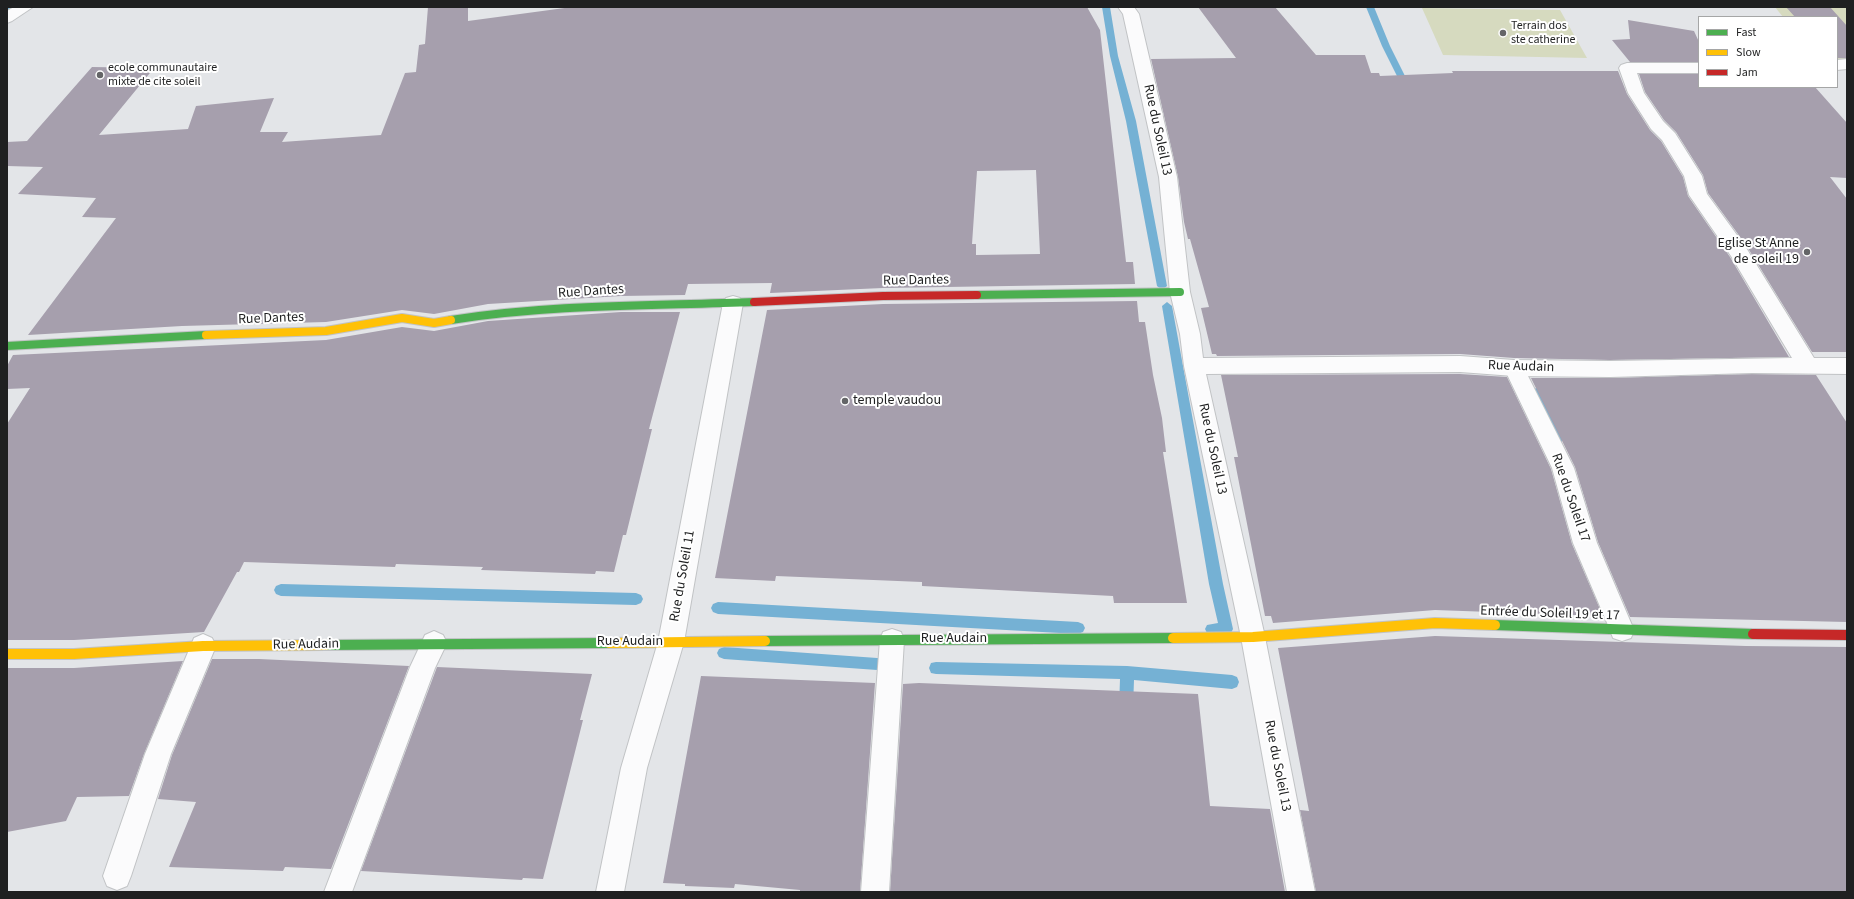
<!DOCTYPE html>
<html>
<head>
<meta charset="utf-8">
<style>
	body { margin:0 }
	#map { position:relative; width:1854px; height:899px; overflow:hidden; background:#e3e5e8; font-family:"Source Sans 3",sans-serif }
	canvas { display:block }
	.frame { position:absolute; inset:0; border:8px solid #1f2021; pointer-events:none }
	.legend { position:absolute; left:1698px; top:16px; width:140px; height:72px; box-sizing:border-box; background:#fff; border:1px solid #a5a6a6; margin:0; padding:5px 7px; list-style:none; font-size:12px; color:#1f2021 }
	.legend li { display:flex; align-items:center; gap:8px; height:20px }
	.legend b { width:20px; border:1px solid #a5a6a6 }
</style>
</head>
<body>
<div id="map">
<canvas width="1854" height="899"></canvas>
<div class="frame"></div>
<ul class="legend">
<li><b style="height:5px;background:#4caf50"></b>Fast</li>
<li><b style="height:5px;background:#ffc107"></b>Slow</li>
<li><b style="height:5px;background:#c62828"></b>Jam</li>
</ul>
</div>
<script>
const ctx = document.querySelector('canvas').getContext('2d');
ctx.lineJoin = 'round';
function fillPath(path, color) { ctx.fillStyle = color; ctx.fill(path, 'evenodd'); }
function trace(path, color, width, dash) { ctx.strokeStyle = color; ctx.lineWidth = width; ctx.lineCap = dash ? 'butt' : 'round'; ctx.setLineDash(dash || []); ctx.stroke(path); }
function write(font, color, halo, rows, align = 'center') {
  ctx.font = font + ' "Source Sans 3",sans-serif'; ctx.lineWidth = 4; ctx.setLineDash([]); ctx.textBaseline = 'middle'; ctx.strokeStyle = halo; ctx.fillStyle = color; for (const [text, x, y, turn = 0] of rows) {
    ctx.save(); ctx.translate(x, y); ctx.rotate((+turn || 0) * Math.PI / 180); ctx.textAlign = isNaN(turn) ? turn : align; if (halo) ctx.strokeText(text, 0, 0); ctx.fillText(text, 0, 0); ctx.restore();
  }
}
const green = new Path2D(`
	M1775,7H1847V69H1837V17H1783Z
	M1422,8L1560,10L1587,58L1443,55Z`);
const stream = new Path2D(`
	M7,7H13L7,10Z
	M1102,7H1110L1118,56L1136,121L1167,286L1162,290L1157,286L1126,121L1110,56Z
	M1366,7H1374L1390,46L1412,90L1411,92L1408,93L1404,90L1382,46Z
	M1167,302L1172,306L1223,584L1233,629L1231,633C1223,636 1215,636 1207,633L1205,629L1207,625L1218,623L1209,584L1162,306Z
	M1537,388L1541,389L1557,421L1563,440L1561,443L1557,445L1553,443L1545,421L1531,392L1533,389Z
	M281,584L636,593L641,595L643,599L641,603L636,605L281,596L276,594L274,590L276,586Z
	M718,602L1078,622L1083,624L1085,628L1083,632L1078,634L718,614L713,612L711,608L713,604Z
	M724,647L891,659L896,660L898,665L896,670L891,671L724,659L719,657L717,653L719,649Z
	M936,662L1127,666L1232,675L1237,677L1239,682L1237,687L1232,689L1134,680L1133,708L1131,713L1126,715L1121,713L1119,708L1120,679L936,674L931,673L929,668L931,663Z`);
const building = new Path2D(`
	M428,7H468V21L572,7H1087L1100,30L1126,262H1133L1135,284L883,288L770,293L772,283L688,284L685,295L621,296L488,304L434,314L402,310L326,322L182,326L28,335L116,218L82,217L96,198L18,194L43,167L7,166V142L27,141L92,67L154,68L99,135L188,129L196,106L274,98L260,132H288L282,142L381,135L405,73L416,72L419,45L425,44ZM1036,170L1040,254L976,255V244H972L977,171Z
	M1198,7H1275L1316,55H1365L1371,73H1379L1380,76L1453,73L1452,71H1618L1627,94L1650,130L1661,141L1683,177L1688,196L1730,257L1789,357L1610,360L1514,358L1460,354L1217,356L1216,354H1212L1201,308L1209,307L1190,239H1188L1184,222L1178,177L1151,59L1236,58Z
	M1786,7H1830L1847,26V58H1837V17H1795Z
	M1628,20L1694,31L1699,42V62H1630L1612,40L1630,39Z
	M1639,74H1699V87H1815L1847,123V178L1830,177L1847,199V352H1812L1746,245L1708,193L1703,175L1676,132L1664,120L1645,92Z
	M1137,301L1139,322H1145L1153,375L1162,418L1166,452H1163L1187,603H1114L1113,596L922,586V582L776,576L775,581L715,578L767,310L883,304Z
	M621,312H680L649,429H652L626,535H623L614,572L596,571L595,574L481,570L483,567L396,564L395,567L244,562L239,572H237L204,632L74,640H7V424L30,388L7,389V366L13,355L326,340L402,327L434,331L488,321Z
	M1460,374L1507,377L1551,469L1572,544L1603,616L1435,610L1273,623L1271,616H1265L1234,457H1238L1221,375Z
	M1752,374L1816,375L1847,423V622L1630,617L1598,542L1575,467L1531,378H1610Z
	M1435,636L1746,646L1847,647V892H1316L1300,810L1309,811L1278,648Z
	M212,659H259L409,666L331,869L285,867L283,871L169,867L196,802L158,799L172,755Z
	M183,661L144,754L129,796L77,797L66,821L7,832V668H74Z
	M437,667L592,674L580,720H583L543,879L523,878L522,880L361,871Z
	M701,676L875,683L860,892H800V890L735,884L734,888L685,886V884L663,883Z
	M919,683L1198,694L1210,806L1270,809L1285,892H890L903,684Z`);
const lane = new Path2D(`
	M1514,360L1521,362L1574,468L1597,543L1634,630L1631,638L1622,641L1613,638L1610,630L1573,543L1552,468L1504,368L1507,362Z`);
const street = new Path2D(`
	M14,7H33L12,21L7,23V11Z
	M1118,7H1134L1139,14L1177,177L1190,292L1200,334L1203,358L1460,356L1514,360L1610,361L1792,358L1731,256L1689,195L1684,176L1662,140L1651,129L1628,93L1619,68L1621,65L1627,63H1699V73H1637L1644,93L1663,121L1675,133L1702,176L1707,194L1745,246L1814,358H1847V374L1752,373L1610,377L1514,376L1460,372L1206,374L1265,637L1315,892H1287L1241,637L1184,366L1180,334L1170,292L1159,177L1123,14Z
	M1847,59V69L1837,70V60Z
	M733,296L740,298L743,303L684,642L647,768L624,892H596L621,768L658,642L723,303L726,298Z
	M892,629L901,632L904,640L889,892H861L880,640L883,632Z
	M434,631L443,635L447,643L435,668L352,892H324L410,667L425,635Z
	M203,634L212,638L216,646L171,754L131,876L127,886L117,890L107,886L103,876L145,754L194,638Z`);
const fastFar1 = new Path2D(`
	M977,295L1180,292
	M451,320C552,304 653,306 754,302
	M7,346L206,335`);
const fast = new Path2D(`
	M1495,625L1753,634
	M765,641L1173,638
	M326,645L609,643`);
const slowFar1 = new Path2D(`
	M206,335L326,331L402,318L434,323L451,320`);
const slow = new Path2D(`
	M1173,638L1253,637L1435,623L1495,625
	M609,643L765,641
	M7,654H74L203,646L326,645`);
const jamFar1 = new Path2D(`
	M754,302L883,296L977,295`);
const jam = new Path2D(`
	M1753,634L1847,635`);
const markers = [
	[1503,33,4,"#646567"],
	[100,75,4,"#646567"],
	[1807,252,4,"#646567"],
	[845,401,4,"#646567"]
];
const farPoinames = [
	["Terrain dos",1511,26],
	["ste catherine",1511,40],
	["ecole communautaire",108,68],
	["mixte de cite soleil",108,82]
];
const streetNames = [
	["Rue du Soleil 13",1157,130,78],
	["Rue Dantes",916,281,-1],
	["Rue Dantes",591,292,-4],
	["Rue Dantes",271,319,-2],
	["Rue Audain",1521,367,2],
	["Rue du Soleil 13",1212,449,78],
	["Rue du Soleil 17",1570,498,71],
	["Rue du Soleil 11",683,576,-80],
	["Entrée du Soleil 19 et 17",1550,614,2],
	["Rue Audain",954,639],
	["Rue Audain",630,642],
	["Rue Audain",306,645,-1],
	["Rue du Soleil 13",1277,766,79]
];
const poiNames = [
	["Eglise St Anne",1799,244],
	["de soleil 19",1799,260],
	["temple vaudou",853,401,"left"]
];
fillPath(green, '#d6dabf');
fillPath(stream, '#75b1d4');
fillPath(building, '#a69fad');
trace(lane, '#c1c3c5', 2);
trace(street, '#c1c3c5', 2);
trace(fastFar1, '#c1c3c5', 10);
trace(fast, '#c1c3c5', 12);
trace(slowFar1, '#c1c3c5', 10);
trace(slow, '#c1c3c5', 12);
trace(jamFar1, '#c1c3c5', 10);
trace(jam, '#c1c3c5', 12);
fillPath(lane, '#fbfbfc');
fillPath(street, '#fbfbfc');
trace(fastFar1, '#4caf50', 8);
trace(fast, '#4caf50', 10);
trace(slowFar1, '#ffc107', 8);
trace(slow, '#ffc107', 10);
trace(jamFar1, '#c62828', 8);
trace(jam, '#c62828', 10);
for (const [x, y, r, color] of markers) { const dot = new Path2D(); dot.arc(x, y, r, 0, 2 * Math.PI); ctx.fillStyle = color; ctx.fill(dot); trace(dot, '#fff', 1.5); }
write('12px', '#1f2021', '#fff', farPoinames, 'left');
write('14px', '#1f2021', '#fff', streetNames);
write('14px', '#1f2021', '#fff', poiNames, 'right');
</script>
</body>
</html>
